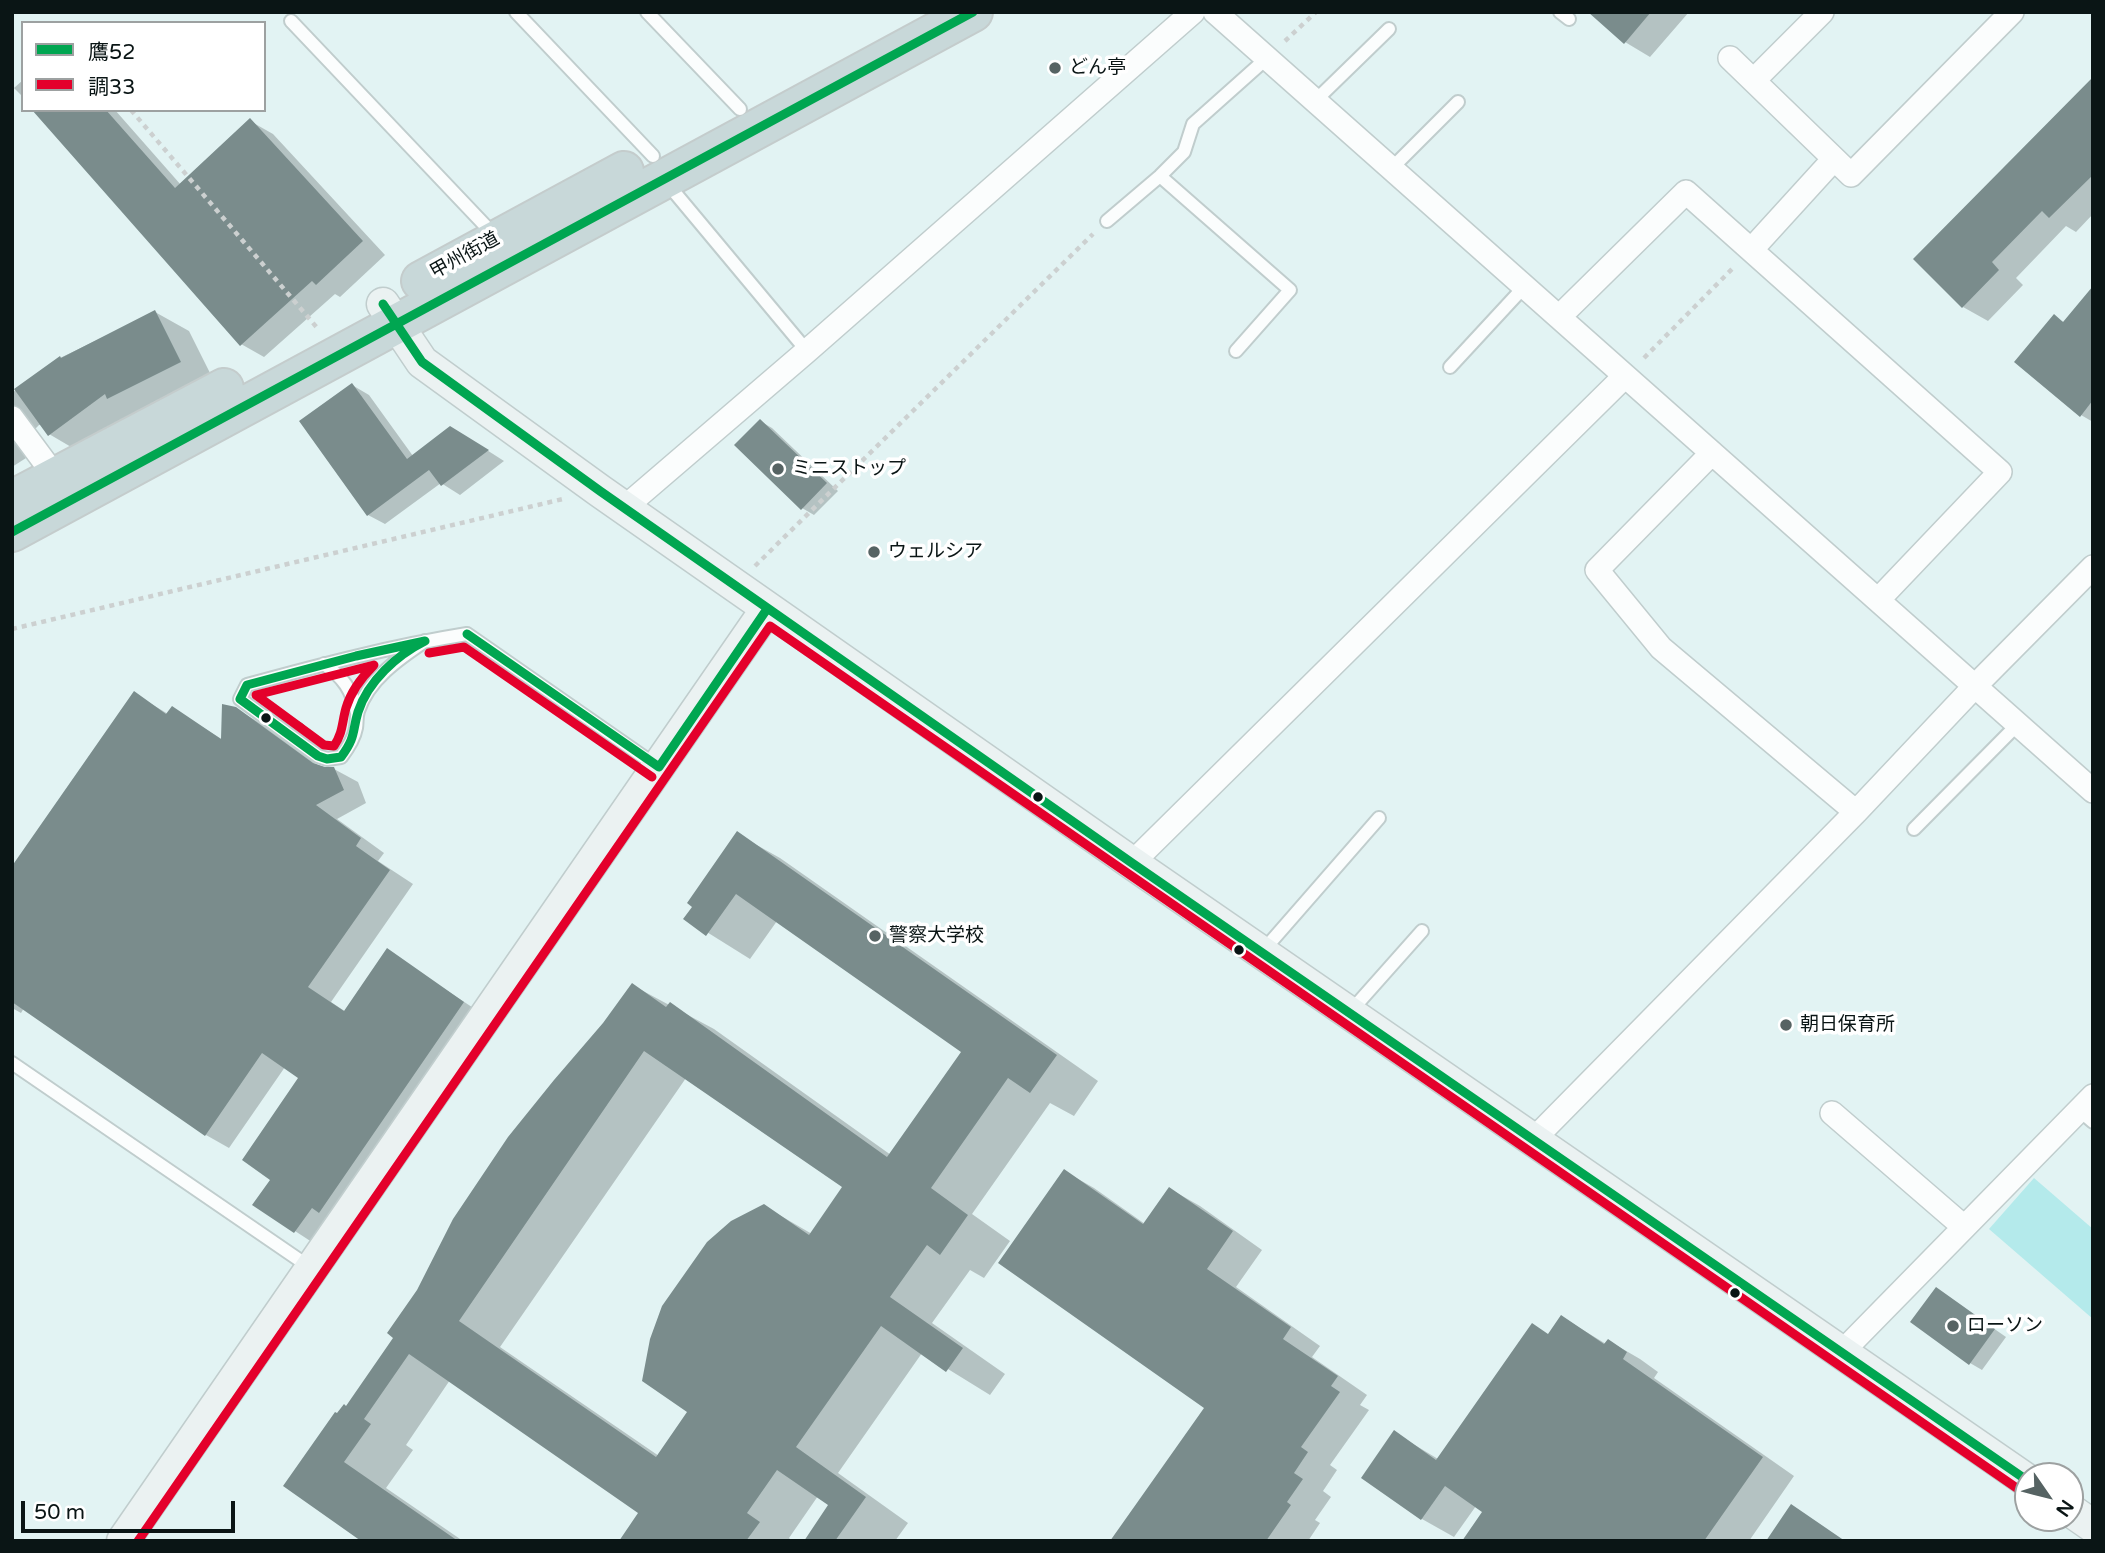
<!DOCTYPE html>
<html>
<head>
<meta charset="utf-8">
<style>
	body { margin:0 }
	#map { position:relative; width:2105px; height:1553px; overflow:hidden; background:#e2f3f3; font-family:"Varela Round","Noto Sans JP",sans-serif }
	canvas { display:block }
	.frame { position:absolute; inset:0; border:14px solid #0a1515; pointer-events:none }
	.legend { position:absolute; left:21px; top:21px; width:245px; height:91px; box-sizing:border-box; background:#fff; border:2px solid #9da1a1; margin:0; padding:9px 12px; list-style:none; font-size:21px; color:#0a1515 }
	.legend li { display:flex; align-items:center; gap:14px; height:35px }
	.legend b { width:35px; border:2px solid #9da1a1 }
	.north { position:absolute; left:2014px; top:1462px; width:70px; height:70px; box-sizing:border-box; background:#fff; border:2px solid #9da1a1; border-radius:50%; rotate:125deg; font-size:19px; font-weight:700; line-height:28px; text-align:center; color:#0a1515 }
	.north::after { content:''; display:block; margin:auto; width:24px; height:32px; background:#566363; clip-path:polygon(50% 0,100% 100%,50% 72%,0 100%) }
	.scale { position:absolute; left:21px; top:1501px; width:214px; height:32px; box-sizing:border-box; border:4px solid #0a1515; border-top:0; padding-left:9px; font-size:21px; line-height:24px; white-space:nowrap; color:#0a1515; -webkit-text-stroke:5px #fff; paint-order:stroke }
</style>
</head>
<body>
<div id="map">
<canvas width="2105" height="1553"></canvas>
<div class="frame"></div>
<ul class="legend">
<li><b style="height:9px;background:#00a651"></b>鷹52</li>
<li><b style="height:9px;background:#e4002b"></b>調33</li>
</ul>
<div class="north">N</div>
<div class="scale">50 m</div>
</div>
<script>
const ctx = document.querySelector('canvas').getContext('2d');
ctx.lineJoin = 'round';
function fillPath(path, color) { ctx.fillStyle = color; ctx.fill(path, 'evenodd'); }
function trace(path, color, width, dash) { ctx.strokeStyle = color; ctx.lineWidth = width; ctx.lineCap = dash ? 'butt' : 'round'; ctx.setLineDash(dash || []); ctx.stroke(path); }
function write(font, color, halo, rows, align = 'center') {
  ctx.font = font + ' "Varela Round","Noto Sans JP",sans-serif'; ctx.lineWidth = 7; ctx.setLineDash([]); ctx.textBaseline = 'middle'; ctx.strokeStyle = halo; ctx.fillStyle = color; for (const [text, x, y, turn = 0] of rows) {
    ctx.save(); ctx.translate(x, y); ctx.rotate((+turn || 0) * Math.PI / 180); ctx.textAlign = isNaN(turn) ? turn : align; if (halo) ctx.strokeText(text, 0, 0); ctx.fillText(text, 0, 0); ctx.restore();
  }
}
const green = new Path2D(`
	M2034,1178L2093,1229V1319L1989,1229Z`);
const shadow = new Path2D(`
	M1591,12H1689L1650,57L1625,42Z
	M2093,79V214L2076,232L2066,226L2016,278L2023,285L1988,321L1963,307Z
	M23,80V97L14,88Z
	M35,110H115L181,185L250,121L273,134L385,255L340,297L335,294L264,357L241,344Z
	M2093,289V422L2081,415L2054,317L2065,323Z
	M155,312L189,331L214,381L83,454L49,434L42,425H39L33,431L37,451L12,467V393L60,358Z
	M352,385L369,395L413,456L468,438L504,461L460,495L441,483L385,524L368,515Z
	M760,421L772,428L838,491L814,515L802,508Z
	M135,694L168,714L172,708L223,740L236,709L260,723L322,768L334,769L358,782L366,803L337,819L384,853L378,861L413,884L331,1002L346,1012L387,951L487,1017L318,1246L255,1205L272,1179L300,1077L285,1067L229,1148L206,1135L24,1008L21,1013L12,1008V869Z
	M282,712L327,744L334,751L323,747Z
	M737,834L780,858L1098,1081L1074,1116L1050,1103L972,1214L1010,1241L984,1278L970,1270L932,1323L1005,1374L990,1395L922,1353L838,1473L908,1523L895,1541H806L831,1505L818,1496L789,1538L792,1541H621L640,1513L450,1380L406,1445L413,1450L386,1488L463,1541H364L285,1486L347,1408L632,985L714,1029L891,1155L964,1051L777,921L750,959L686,919ZM686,1078L844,1187L812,1234L764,1206L689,1412L659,1456L500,1347Z
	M1064,1171L1094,1188L1145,1224L1170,1189L1200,1206L1262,1250L1236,1287L1320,1346L1312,1357L1367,1395L1360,1405L1369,1410L1330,1465L1337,1470L1323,1491L1331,1497L1315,1520L1320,1523L1308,1541H1112L1206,1407Z
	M1937,1289L2006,1337L1982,1370L1970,1363Z
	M1562,1317L1606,1344L1609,1341L1640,1359L1658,1372L1654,1378L1794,1476L1749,1541H1464L1484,1512L1476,1506L1454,1537L1422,1519L1363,1477L1395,1433L1438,1459L1549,1335Z`);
const building = new Path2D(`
	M1588,12H1651L1624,44Z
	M2093,77V175L2049,218L2042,211L1992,262L1999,270L1962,308L1913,259Z
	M32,110H106L175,188L250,118L363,241L316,285L312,281L240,346Z
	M2093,286V400L2080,417L2014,362L2054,314L2063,322Z
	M155,310L181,362L107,399L105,394L48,436L14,389L60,356L61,358Z
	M352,383L407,459L450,426L489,450L441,486L429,470L367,516L299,421Z
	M760,419L827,483L801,510L734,445Z
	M134,691L166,714L172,706L221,739L222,704L236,707L313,763L325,767H334L344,790L316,805L361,838L356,846L390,870L308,987L344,1011L387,948L464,1002L319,1213L312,1208L294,1233L252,1205L270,1180L242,1160L298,1078L262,1053L205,1136L12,1002V866Z
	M257,698L302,723L331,750L322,748L256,700Z
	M737,831L1057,1055L1030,1093L1008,1078L931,1188L968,1215L940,1255L927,1245L890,1297L963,1348L946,1372L881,1326L796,1447L866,1497L835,1541H804L828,1505L777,1470L747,1513L760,1522L746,1541H619L638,1513L409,1354L364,1419L371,1424L344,1462L458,1541H361L283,1486L335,1412L337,1413L344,1404L346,1406L393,1338L387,1333L417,1290L453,1219L508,1137L554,1080L603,1023L632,983L666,1007L670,1002L887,1157L961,1052L736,894L706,936L683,919L692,907L687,903ZM644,1051L842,1187L809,1235L764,1204L731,1221L707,1242L662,1306L650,1339L642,1381L687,1412L656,1457L459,1321Z
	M1064,1169L1143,1224L1169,1187L1233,1231L1207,1269L1291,1327L1283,1339L1338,1376L1331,1386L1340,1392L1301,1447L1308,1452L1294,1473L1303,1479L1287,1502L1291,1505L1266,1541H1110L1204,1408L998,1263Z
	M1936,1287L1995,1329L1969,1365L1910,1322Z
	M1561,1315L1604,1344L1608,1339L1627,1352L1623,1359L1763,1457L1704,1541H1462L1482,1512L1445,1486L1421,1520L1361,1478L1394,1430L1436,1460L1532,1323L1548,1334Z
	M1791,1504L1845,1541H1766Z`);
const path = new Path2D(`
	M1285,41L1316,12
	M131,110L319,330
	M1644,358L1734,267
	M755,566L1093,234
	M12,629L563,499`);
const lane = new Path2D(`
	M516,12L653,156
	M647,12L740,109
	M1560,12L1569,19
	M291,21L496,237
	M1315,101L1389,29
	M1391,169L1458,102
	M1160,176L1290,290L1236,351
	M666,182L807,351
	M1107,221L1160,176L1184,152L1193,124L1267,58
	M1450,367L1524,287
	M425,641C398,659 368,680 358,711C356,717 357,722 356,728C354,739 348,748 341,757L327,759L318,756L240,699L247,685C320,665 392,646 467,634L658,767
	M324,664C343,677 352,690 357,713
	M1914,829L2018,724
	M1262,952L1379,818
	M1350,1012L1422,931
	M12,1063L311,1268
	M2079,1110L2093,1122`);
const street = new Path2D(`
	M1215,12L2093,791
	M1730,58L1851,175L2012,12
	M1754,80L1822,12
	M1752,249L1834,159
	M1559,317L1686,192L2000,472L1878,600
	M12,418L55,476
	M1712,453L1597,570L1661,648L1856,812
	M624,508L807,351L1193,12
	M1132,863L1625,376
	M1832,1113L1964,1227
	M1533,1140L1856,812L1975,686L2093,567
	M1843,1351L2093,1096`);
const secondary = new Path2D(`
	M383,304L422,362L600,491L1132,863L2028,1481
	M2070,1510L2093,1526
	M123,1541L767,609`);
const highway = new Path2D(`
	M421,281L624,171
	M12,500L224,388
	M12,532L973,12`);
const bus1 = new Path2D(`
	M383,304L422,362L600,491L1132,863L2028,1481
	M12,532L973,12
	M467,634L659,767
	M425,641C397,655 368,681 358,712C352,732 356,737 341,757L327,759L318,756L240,699L247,685L356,656Z
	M659,767L767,609`);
const bus2 = new Path2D(`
	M429,653L464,647L652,777
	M374,665C362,677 351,691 346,708C342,722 343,733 334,746L324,745L256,695Z
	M138,1541L770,626L2021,1491`);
const markers = [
	[1055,68,7,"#566363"],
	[778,469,7,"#566363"],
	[874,552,7,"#566363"],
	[266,718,6,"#0a1515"],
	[1038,797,6,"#0a1515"],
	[875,936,7,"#566363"],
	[1239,950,6,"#0a1515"],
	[1786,1025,7,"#566363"],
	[1735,1293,6,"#0a1515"],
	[1953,1326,7,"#566363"]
];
const poiNames = [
	["どん亭",1069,68],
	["ミニストップ",792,469],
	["ウェルシア",888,552],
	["警察大学校",889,936],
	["朝日保育所",1800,1025],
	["ローソン",1967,1326]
];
const streetNames = [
	["甲州街道",465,256,-29]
];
fillPath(green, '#b4eaeb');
fillPath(shadow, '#0003');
fillPath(building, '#7a8c8c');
trace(lane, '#c0cdcd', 16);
trace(street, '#c0cdcd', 26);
trace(secondary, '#c0cdcd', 35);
trace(highway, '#c4cccc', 42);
trace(path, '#ccd0d0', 4.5, [5, 5]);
trace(lane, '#fbfdfd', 12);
trace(street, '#fbfdfd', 23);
trace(secondary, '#ebf2f2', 32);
trace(highway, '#c8d8d9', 38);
trace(bus1, '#00a651', 9);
trace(bus2, '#e4002b', 9);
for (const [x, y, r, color] of markers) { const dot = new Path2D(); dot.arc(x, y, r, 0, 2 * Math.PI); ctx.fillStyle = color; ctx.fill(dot); trace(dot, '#fff', 2.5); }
write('19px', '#0a1515', '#fff', poiNames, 'left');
write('19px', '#0a1515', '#fff', streetNames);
</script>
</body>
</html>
